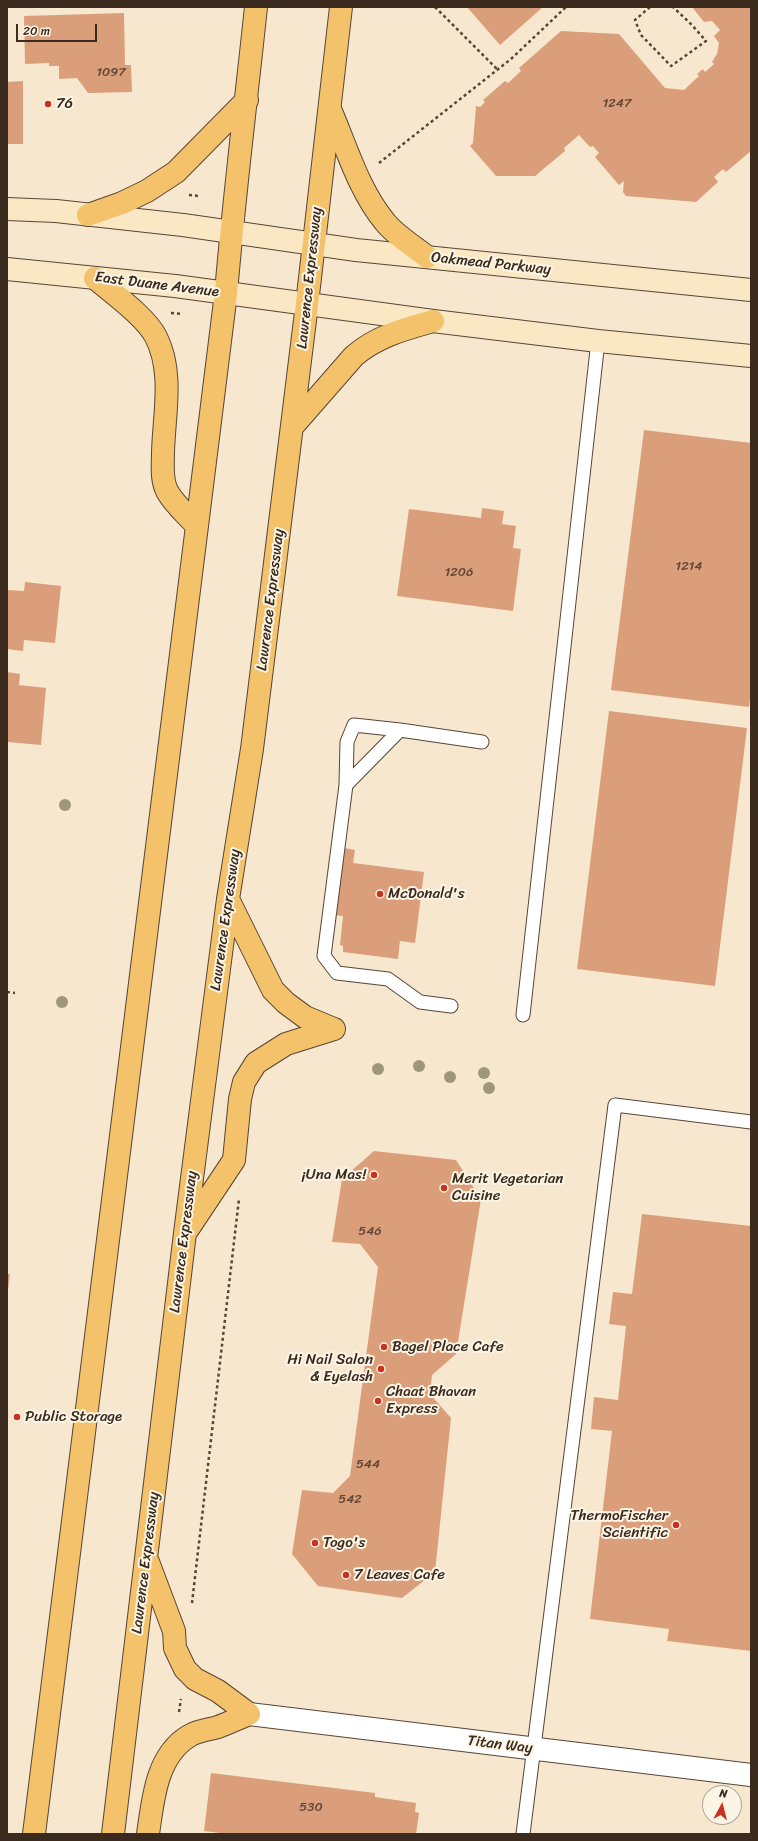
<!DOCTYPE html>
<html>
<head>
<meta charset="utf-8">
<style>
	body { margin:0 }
	#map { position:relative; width:758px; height:1841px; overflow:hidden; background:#f6e7ce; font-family:Sriracha,sans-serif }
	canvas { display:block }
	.frame { position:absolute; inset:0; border:8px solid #3b2a1e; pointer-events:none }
	.north { position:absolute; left:702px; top:1785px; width:40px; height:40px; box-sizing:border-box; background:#fcf5e5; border:1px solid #afa495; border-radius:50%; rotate:7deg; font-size:11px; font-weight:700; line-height:16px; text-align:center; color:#3b2a1e }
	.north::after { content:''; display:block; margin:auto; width:14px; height:18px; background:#c8321e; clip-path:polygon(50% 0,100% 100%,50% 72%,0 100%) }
	.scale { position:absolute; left:16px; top:24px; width:81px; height:18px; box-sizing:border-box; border:2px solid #3b2a1e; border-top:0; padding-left:5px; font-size:12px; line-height:14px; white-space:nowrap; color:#3b2a1e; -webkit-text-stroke:3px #fcf5e5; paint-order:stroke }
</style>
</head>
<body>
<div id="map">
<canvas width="758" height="1841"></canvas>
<div class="frame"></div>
<div class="north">N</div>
<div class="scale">20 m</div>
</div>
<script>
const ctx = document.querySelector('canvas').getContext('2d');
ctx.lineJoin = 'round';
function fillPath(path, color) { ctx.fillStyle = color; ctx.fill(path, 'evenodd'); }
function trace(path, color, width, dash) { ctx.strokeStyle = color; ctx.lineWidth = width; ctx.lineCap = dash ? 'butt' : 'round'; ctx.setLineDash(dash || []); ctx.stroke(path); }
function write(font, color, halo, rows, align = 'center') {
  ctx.font = font + ' Sriracha,sans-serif'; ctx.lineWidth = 4; ctx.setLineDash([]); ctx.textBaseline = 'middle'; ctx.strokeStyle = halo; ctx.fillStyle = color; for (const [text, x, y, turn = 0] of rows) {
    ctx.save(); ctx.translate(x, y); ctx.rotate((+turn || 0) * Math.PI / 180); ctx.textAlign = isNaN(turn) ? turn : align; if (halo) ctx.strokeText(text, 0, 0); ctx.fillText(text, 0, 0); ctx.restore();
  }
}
const building = new Path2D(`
	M467,7H543L500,45Z
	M692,7H751V151L726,172L723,169L714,177L718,182L696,202L626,196L623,192L624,181L619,185L595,157L599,153L593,146L590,147L579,135L564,148L565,151L535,176H496L470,146L473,143L476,106L480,107L485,102L483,100L505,81L508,83L521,71L519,68L561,31L619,34L665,88L684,90L699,76L697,74L703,69L705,72L714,64L712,62L717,54L719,43L714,36L720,30L712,21L704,22Z
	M124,13L125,65H131L132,92L88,93L77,78L59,79V66H49V63L25,64L24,16Z
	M23,81V144H7V82Z
	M644,430L751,443V690L749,707L611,690Z
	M482,508L504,511L502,524L516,526L513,548L521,549L513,611L397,596L409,509L481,518Z
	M25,582L61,586L55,643L24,640L23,651L7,649V590L24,591Z
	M7,672L20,674L19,685L46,688L41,745L8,742Z
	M609,711L747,728L715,986L577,969Z
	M344,848L355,850L353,863L424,872L415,943L400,941L398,959L343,952V946L340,945L343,916L335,915Z
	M374,1151L456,1160L481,1199L456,1354L432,1375L430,1394L451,1418L435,1572L402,1598L318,1586L292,1554L302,1490L333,1493L350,1476L378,1267L360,1244L332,1242L342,1179Z
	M642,1214L751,1226V1651L667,1641L669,1629L590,1619L612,1431L591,1429L594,1397L618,1400L626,1326L609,1324L613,1292L632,1294Z
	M7,1274H10L8,1290L7,1289Z
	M211,1773L375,1793V1797L416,1803L415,1812L419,1813L416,1834H228L204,1831Z`);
const path = new Path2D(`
	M435,7L497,69
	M650,7L635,20L641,35L671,66L706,41L692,25L673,7
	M379,163L511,59L566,7
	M189,195L199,196
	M171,313L182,314
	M7,992L15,993
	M192,1603L239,1199
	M179,1712L181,1699`);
const lane = new Path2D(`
	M346,785L347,742L354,725L400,730
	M451,1006L420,1002L388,979L337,973L324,956L346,785L400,730L482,742
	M523,1015L598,341
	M523,1834L615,1105L751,1122`);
const street = new Path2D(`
	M249,1714L751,1775`);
const secondary = new Path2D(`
	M7,209L56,211L183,225L356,250L751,290
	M7,269L175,286L433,321L598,341L751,356`);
const highway = new Path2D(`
	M330,109C346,146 359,191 385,222C395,235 415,247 427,257
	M88,215L122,203L147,191L176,172L247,100
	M95,278C112,293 146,317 156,337C174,372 164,415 163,452C163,465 161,479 167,491C174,504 187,515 197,526
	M292,427L354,356C377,336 405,329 433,321
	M228,899L273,990L286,1003L305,1017L334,1029
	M188,1229L234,1160L240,1099L244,1082L256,1063L286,1044L334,1029
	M148,1562L174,1631L175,1648L185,1669L195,1679L218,1691L249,1714
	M34,1834L226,293C234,197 246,102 256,7
	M113,1834L185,1233L228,899L252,749L307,304L341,7
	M148,1834C153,1800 156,1756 189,1736C199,1730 208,1730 218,1727C229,1723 239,1718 249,1714`);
const trees = [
	[65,805],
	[62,1002],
	[419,1066],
	[378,1069],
	[484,1073],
	[450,1077],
	[489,1088]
];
const markers = [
	[48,104,4,"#c8321e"],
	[380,894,4,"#c8321e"],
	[374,1175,4,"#c8321e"],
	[444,1188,4,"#c8321e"],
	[384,1347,4,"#c8321e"],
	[381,1369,4,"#c8321e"],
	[378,1401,4,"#c8321e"],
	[17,1417,4,"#c8321e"],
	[676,1525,4,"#c8321e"],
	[315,1543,4,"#c8321e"],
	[346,1575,4,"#c8321e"]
];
const numberNames = [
	["1097",111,73],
	["1247",617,104],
	["1214",689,567],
	["1206",459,573],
	["546",370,1232],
	["544",368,1465],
	["542",350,1500],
	["530",311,1808]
];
const poiNames = [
	["76",56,104],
	["McDonald's",388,894],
	["¡Una Mas!",366,1175,"right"],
	["Merit Vegetarian",452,1179],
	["Cuisine",452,1196],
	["Bagel Place Cafe",392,1347],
	["Hi Nail Salon",373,1360,"right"],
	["& Eyelash",373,1377,"right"],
	["Chaat Bhavan",386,1392],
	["Express",386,1409],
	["Public Storage",25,1417],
	["ThermoFischer",668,1516,"right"],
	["Scientific",668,1533,"right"],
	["Togo's",323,1543],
	["7 Leaves Cafe",354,1575]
];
const streetNames = [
	["Oakmead Parkway",491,264,6],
	["Lawrence Expressway",310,278,-84],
	["East Duane Avenue",157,285,7],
	["Lawrence Expressway",271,600,-83],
	["Lawrence Expressway",226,920,-82],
	["Lawrence Expressway",184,1242,-83],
	["Lawrence Expressway",146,1563,-83],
	["Titan Way",500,1745,7]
];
fillPath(building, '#db9e7a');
trace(lane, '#574638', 15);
trace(street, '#574638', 24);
trace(secondary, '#574638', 24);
trace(highway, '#574638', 24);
trace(path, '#574638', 2.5, [3, 3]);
trace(lane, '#fff', 13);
trace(street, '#fff', 22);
trace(secondary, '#fae7c3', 22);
trace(highway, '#f3c26a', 22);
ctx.fillStyle = '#a09679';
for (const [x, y] of trees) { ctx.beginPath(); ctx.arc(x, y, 6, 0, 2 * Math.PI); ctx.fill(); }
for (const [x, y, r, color] of markers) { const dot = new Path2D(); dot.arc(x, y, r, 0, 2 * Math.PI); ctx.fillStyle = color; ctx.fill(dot); trace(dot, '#fcf5e5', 1.5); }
write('13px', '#634735', null, numberNames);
write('15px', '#3b2a1e', '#fcf5e5', poiNames, 'left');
write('15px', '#3b2a1e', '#fcf5e5', streetNames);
</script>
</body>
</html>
